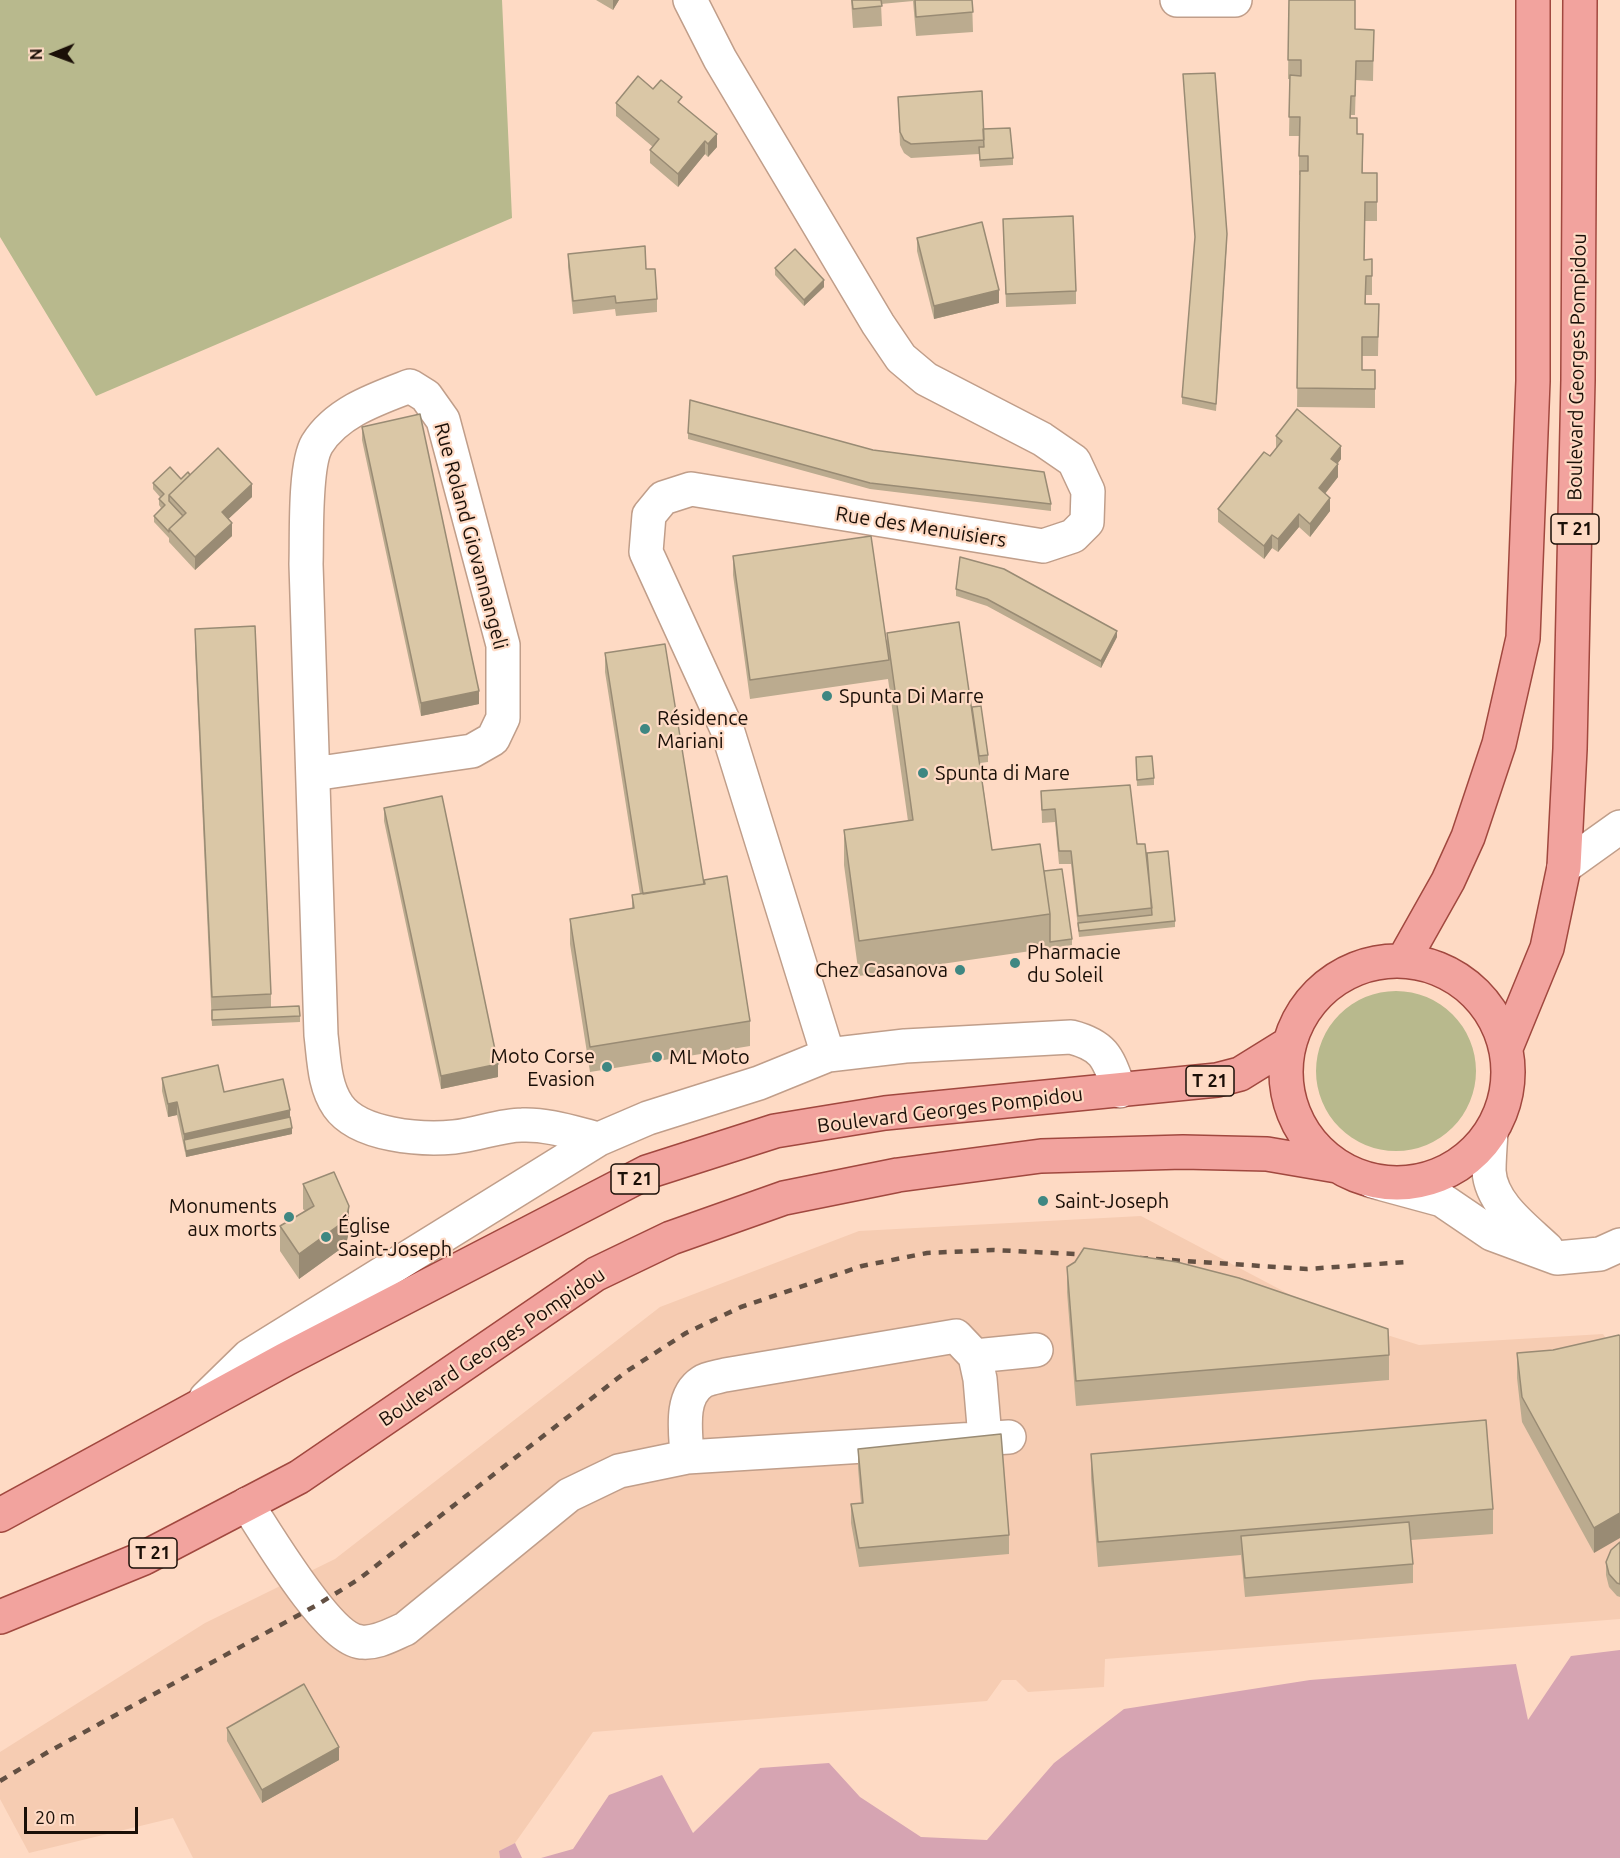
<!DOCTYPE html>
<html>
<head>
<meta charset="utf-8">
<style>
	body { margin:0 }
	#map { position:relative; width:1620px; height:1858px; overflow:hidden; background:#fedac4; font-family:Ubuntu,sans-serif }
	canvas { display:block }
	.north { position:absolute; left:24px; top:24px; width:60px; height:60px; -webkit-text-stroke:4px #fedac4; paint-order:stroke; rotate:269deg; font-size:16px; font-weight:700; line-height:24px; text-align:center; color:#1a0f07 }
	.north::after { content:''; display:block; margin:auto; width:21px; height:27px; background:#1a0f07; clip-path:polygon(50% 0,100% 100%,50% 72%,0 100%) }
	.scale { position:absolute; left:24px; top:1807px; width:114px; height:27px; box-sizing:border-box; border:3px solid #1a0f07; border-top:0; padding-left:8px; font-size:18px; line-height:21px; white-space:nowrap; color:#1a0f07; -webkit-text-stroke:4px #fedac4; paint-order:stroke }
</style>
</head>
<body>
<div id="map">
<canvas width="1620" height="1858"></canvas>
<div class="north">N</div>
<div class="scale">20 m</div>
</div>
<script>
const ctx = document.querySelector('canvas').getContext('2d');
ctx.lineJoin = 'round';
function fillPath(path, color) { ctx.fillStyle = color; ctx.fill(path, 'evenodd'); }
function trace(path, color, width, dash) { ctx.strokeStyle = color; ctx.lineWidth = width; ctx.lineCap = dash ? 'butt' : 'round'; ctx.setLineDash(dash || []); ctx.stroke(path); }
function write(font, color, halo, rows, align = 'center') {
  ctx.font = font + ' Ubuntu,sans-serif'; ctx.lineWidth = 4.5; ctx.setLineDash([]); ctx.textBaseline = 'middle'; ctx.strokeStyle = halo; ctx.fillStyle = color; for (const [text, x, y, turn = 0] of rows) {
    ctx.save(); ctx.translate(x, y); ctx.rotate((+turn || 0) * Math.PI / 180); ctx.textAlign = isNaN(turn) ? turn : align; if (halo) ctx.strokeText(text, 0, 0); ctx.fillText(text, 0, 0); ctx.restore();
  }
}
const built = new Path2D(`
	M1141,1216L1336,1319L1419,1345L1603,1334L1620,1359V1619L1105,1659L1104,1687L1028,1692L1016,1680H1002L987,1701L593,1732L515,1843L499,1851L500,1858H193L173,1818L29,1853L0,1799V1752L205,1623L335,1559L660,1307L859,1231Z`);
const green = new Path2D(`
	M0,0H502L512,218L96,396L0,237Z
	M1316 1071a80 80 0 1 1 160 0a80 80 0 1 1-160 0Z`);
const water = new Path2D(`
	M1620,1650V1858H541L573,1849L609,1795L662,1775L693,1833L760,1768L829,1763L860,1797L921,1837L987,1840L1054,1763L1124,1709L1310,1680L1516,1664L1528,1720L1571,1656Z
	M515,1843L522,1858H500L499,1851Z`);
const minor = new Path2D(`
	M690,0L720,59L878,324L901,358L926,379L1042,439L1074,461L1088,491L1087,522L1073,536L1043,546L691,489L663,498L649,515L646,552L727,729L828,1055
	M1177,0H1235
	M313,774L472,751L493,739L503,718V645L443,420L426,396L410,386C376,399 337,412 317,444C304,466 307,537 306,564L321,1035C324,1059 324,1086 338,1106C359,1136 422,1140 454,1137C477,1135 500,1125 522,1125C548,1124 574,1133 599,1139
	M1564,867L1620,827
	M1491,1133C1490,1146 1489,1159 1489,1171C1491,1204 1525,1228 1547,1249
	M1372,1181L1442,1200L1492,1234L1557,1258L1600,1254L1620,1245
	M975,1356L1036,1350
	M206,1398L249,1356L599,1139L648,1118L759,1083L828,1055L905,1046L1071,1037C1106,1046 1108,1059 1120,1091
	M687,1457C686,1433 679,1397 702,1382C708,1378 718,1377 725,1375L956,1336L975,1356L980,1379L985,1438
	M247,1504C266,1533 328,1639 361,1642C376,1644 391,1635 405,1629L569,1495L619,1471L687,1457L1009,1437`);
const major = new Path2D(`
	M1403,961L1448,881L1468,837L1499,744L1523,638L1533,381V0
	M1286 1072a111 111 0 1 1 222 0a111 111 0 1 1-222 0Z
	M1506,1048L1547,948L1564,867L1570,749L1578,380L1580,0
	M0,1515L286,1359L647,1172L775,1131L885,1113L1217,1080L1240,1074L1290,1043
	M0,1617L144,1558L299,1477L596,1274L671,1238L784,1198L898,1175L1041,1156L1183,1152L1267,1154L1337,1166`);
const rail = new Path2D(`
	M1140,1258L1307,1269L1406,1262
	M0,1781L48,1752L317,1605L359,1579L627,1371L686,1333L741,1307L862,1266L927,1253L993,1250L1096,1255`);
const wall = new Path2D(`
	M596,0H619L613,10Z
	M851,0H972L973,32L916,36L913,1L881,4L882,26L853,28Z
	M1289,0L1355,29L1374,30L1373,81L1356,80L1355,115H1351V118L1363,153V173H1377V221H1365L1364,260L1372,259V295H1366V304H1379L1378,356H1362V370H1375V408L1297,407L1300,175H1299V136H1289L1290,79H1288Z
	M653,89L682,105L717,147L708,157L705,154L678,187L650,163V150L653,147L616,116V103Z
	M898,97L983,129L1013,158V165L980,167L979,154L911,158L904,153L900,145Z
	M1003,219L1076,291V304L1006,307Z
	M917,238L999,303L934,319L917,251Z
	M1227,241L1216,411L1182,404V397Z
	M568,254L657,299V312L616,316L615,309L573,314L568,267Z
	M775,268L824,287L804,306L775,275Z
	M362,427L479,704L421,716L362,440Z
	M688,433L1051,504V511L870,489L688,439Z
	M1276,436L1341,459L1337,464L1338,477L1325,494L1330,511L1310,537L1299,527L1278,552L1272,548L1264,559L1218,522V509L1276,449Z
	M190,475L252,497L228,519L232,536L195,570L169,542V538L154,522V516L161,508L159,505V499L160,497L153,489V483L181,479Z
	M733,556L887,646V633L972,707L988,755V762L980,763L992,850L1044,871L1072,939V945L859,976L844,865V830L908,821L888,679L750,699L733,575Z
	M956,589L1117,637L1101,668L987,606L956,596Z
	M195,629L271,994V1007L300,1016V1022L212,1026L195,648Z
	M605,653L704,884V880L750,1021V1046L590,1072L570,944V919L632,909V895L640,894L605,672Z
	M1136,757L1154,778V785L1137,786Z
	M1041,791L1137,844L1147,853L1175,921V927L1079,937L1071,864H1059L1055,822L1042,823Z
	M384,808L498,1077L441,1089L384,821Z
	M162,1078L224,1092L290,1117L292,1134L186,1157L177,1115L168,1117L162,1091Z
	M303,1184L349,1231L346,1245L299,1279L280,1251V1226L305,1211L303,1209Z
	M1067,1267L1389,1355V1380L1076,1406L1067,1292Z
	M1619,1335L1594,1553L1522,1422L1517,1378V1353L1553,1350Z
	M858,1449L1009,1535V1554L859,1567L851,1523V1504L861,1503L858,1468Z
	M1091,1454L1493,1509V1534L1411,1540L1413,1564V1583L1245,1597L1241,1555L1098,1567L1091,1478Z
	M1620,1542V1597L1617,1596L1609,1587L1606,1575V1562Z
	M227,1728L339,1760L262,1803L227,1741Z`);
const shadedWall = new Path2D(`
	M613,0H619L613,10Z
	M717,134V147L708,157V144Z
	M705,141V154L678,187V174Z
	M824,280V287L804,306V300Z
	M999,290V303L934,319V306Z
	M1341,446V459L1331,472V459Z
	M1338,464V477L1319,501V488Z
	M252,484V497L222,525V512Z
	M1330,498V511L1310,537V524Z
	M1299,514V527L1278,552V539Z
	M232,523V536L195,570V557Z
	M1272,535V548L1264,559V546Z
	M1117,631V637L1101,668V661Z
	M479,691V704L421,716V703Z
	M498,1064V1077L441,1089V1076Z
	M177,1102V1115L168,1117V1104Z
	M290,1110V1123L184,1140V1147V1134Z
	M292,1128V1134L186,1157V1151Z
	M349,1206V1231L346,1245L299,1279V1254Z
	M1620,1513V1538L1594,1553V1528Z
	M339,1747V1760L262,1803V1790Z`);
const building = new Path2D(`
	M852,0H881L882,6L853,9Z
	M915,0H972L973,12L916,17Z
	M1289,0H1355V29L1374,30L1373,61H1356L1355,96H1351L1350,118H1357V134H1363L1362,173H1377V202H1365L1364,260L1372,259V276H1366L1365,304H1379L1378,337H1362V370H1375V389L1297,388L1300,171H1308V156H1299L1300,117H1289L1290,75L1301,76V60H1288Z
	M1215,73L1227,234L1216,404L1182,397L1195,237L1183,74Z
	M638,76L653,89L661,80L682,97L678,102L717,134L708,144L705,141L678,174L650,150L659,139L616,103Z
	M982,91L984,140L911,144L904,140L900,132L898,97Z
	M1010,128L1013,158L980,160L979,147H984L983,129Z
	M1073,216L1076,291L1006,294L1003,219Z
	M982,222L999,290L934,306L917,238Z
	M645,246L646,269H655L657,299L616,303L615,296L573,301L568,254Z
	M795,249L824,280L804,300L775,268Z
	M690,400L873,450L1044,472L1051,504L870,483L688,433Z
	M1297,409L1341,446L1331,459L1338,464L1319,488L1330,498L1310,524L1299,514L1278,539L1272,535L1264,546L1218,509L1264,452L1270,456L1282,441L1276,436Z
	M420,414L479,691L421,703L362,427Z
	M218,448L252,484L222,512L232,523L195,557L169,529L186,513L169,495Z
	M170,467L181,479L188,472L190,475L169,495V501L183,516L169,529V532L154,516L165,505L159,499L164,494L153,483Z
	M871,536L889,660L750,680L733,556Z
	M960,557L1004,569L1117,631L1101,661L987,599L956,589Z
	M959,622L992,850L1040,844L1050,914L859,941L844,830L913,820L887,633Z
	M255,626L271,994L212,997L195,629Z
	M665,644L704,884L643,894L605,653Z
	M981,706L988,755L979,756L972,707Z
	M1152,756L1154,778L1137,780L1136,757Z
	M1130,785L1137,844H1145L1152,908L1078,916L1071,851H1059L1055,809L1042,810L1041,791Z
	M442,796L498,1064L441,1076L384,808Z
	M1168,851L1175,921L1079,931L1078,923L1152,915L1147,853Z
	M1062,869L1072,939L1050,942V914L1044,871Z
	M727,876L750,1021L590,1047L570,919L634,908L632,895L705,884L704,880Z
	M299,1006L300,1016L212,1020V1010Z
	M218,1065L224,1092L283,1079L290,1110L184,1134L177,1102L168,1104L162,1078Z
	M290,1117L292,1128L186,1151L184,1140Z
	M334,1172L349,1206L346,1220L299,1254L280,1226L314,1206L303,1184Z
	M1084,1248L1177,1262L1239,1278L1388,1329L1389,1355L1076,1381L1067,1267L1075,1262Z
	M1619,1335L1620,1336V1513L1594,1528L1522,1397L1517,1353L1553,1350Z
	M1486,1420L1493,1509L1098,1542L1091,1454Z
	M1001,1434L1009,1535L859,1548L851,1504L863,1503L858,1449Z
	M1409,1522L1413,1564L1245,1578L1241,1536Z
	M1620,1542V1584L1617,1583L1609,1574L1606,1562L1611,1550Z
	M304,1684L339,1747L262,1790L227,1728Z`);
const markers = [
	[827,696,6,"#3f8782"],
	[645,729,6,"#3f8782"],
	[923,773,6,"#3f8782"],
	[1015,963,6,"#3f8782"],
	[960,970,6,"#3f8782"],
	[657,1057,6,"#3f8782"],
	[607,1067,6,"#3f8782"],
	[1043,1201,6,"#3f8782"],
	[289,1217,6,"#3f8782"],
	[326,1237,6,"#3f8782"]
];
const shields = [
	[1575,529,48],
	[1210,1081,48],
	[635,1179,48],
	[153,1553,48]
];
const shieldNames = [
	["T 21",1575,529],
	["T 21",1210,1081],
	["T 21",635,1179],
	["T 21",153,1553]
];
const streetNames = [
	["Boulevard Georges Pompidou",1577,367,-89],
	["Rue des Menuisiers",921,527,9],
	["Rue Roland Giovannangeli",471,536,75],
	["Boulevard Georges Pompidou",950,1110,-7],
	["Boulevard Georges Pompidou",492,1347,-34]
];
const poiNames = [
	["Spunta Di Marre",839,696],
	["Résidence",657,718],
	["Mariani",657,741],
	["Spunta di Mare",935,773],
	["Pharmacie",1027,952],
	["du Soleil",1027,975],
	["Chez Casanova",948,970,"right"],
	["Moto Corse",595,1056,"right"],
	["Evasion",595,1079,"right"],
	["ML Moto",669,1057],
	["Saint-Joseph",1055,1201],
	["Monuments",277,1206,"right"],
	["aux morts",277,1229,"right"],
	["Église",338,1226],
	["Saint-Joseph",338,1249]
];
fillPath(built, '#f6ccb2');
fillPath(green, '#b8b98d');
fillPath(water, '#d6a4b2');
trace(minor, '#c09e8a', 36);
trace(major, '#a1483f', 36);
trace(minor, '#fff', 33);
trace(major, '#f2a39e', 33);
trace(rail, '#635043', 4.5, [8, 8]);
fillPath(wall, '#bbab8f');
fillPath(shadedWall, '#998b74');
fillPath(building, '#dac7a6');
trace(building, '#998b74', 1.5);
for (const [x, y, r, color] of markers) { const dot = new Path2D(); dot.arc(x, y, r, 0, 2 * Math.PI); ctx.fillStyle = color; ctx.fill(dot); trace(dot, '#fedac4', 2); }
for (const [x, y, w] of shields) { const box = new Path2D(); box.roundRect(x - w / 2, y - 15, w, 30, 4.5); ctx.fillStyle = '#fedac4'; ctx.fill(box); trace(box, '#1a0f07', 1.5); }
write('bold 18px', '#1a0f07', null, shieldNames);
write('20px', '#1a0f07', '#fedac4', streetNames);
write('20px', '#1a0f07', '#fedac4', poiNames, 'left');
</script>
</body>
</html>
